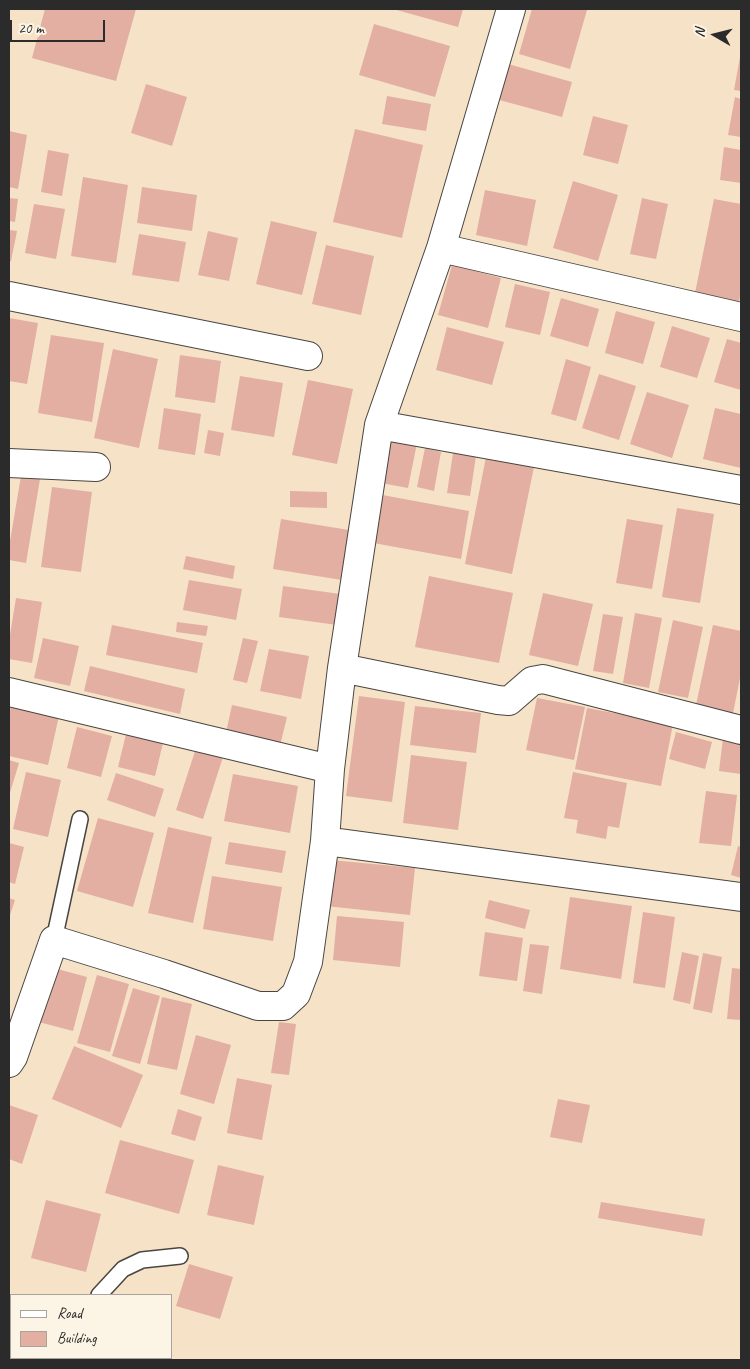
<!DOCTYPE html>
<html>
<head>
<meta charset="utf-8">
<style>
	body { margin:0 }
	#map { position:relative; width:750px; height:1369px; overflow:hidden; background:#f6e2c7; font-family:Caveat,sans-serif }
	canvas { display:block }
	.frame { position:absolute; inset:0; border:10px solid #2b2b2b; pointer-events:none }
	.legend { position:absolute; left:10px; top:1294px; width:162px; height:65px; box-sizing:border-box; background:#fcf5e5; border:1px solid #a8a49b; margin:0; padding:6px 9px; list-style:none; font-size:15px; color:#2b2b2b }
	.legend li { display:flex; align-items:center; gap:10px; height:25px }
	.legend b { width:25px; border:1px solid #a8a49b }
	.north { position:absolute; left:690px; top:10px; width:50px; height:50px; -webkit-text-stroke:4px #fcf5e5; paint-order:stroke; rotate:278deg; font-size:14px; font-weight:700; line-height:20px; text-align:center; color:#2b2b2b }
	.north::after { content:''; display:block; margin:auto; width:18px; height:22px; background:#2b2b2b; clip-path:polygon(50% 0,100% 100%,50% 72%,0 100%) }
	.scale { position:absolute; left:10px; top:20px; width:95px; height:22px; box-sizing:border-box; border:2px solid #2b2b2b; border-top:0; padding-left:6px; font-size:15px; line-height:18px; white-space:nowrap; color:#2b2b2b; -webkit-text-stroke:4px #fcf5e5; paint-order:stroke }
</style>
</head>
<body>
<div id="map">
<canvas width="750" height="1369"></canvas>
<div class="frame"></div>
<ul class="legend">
<li><b style="height:6px;background:#fff"></b>Road</li>
<li><b style="height:14px;background:#e2afa2"></b>Building</li>
</ul>
<div class="north">N</div>
<div class="scale">20 m</div>
</div>
<script>
const ctx = document.querySelector('canvas').getContext('2d');
ctx.lineJoin = 'round';
function fillPath(path, color) { ctx.fillStyle = color; ctx.fill(path, 'evenodd'); }
function trace(path, color, width, dash) { ctx.strokeStyle = color; ctx.lineWidth = width; ctx.lineCap = dash ? 'butt' : 'round'; ctx.setLineDash(dash || []); ctx.stroke(path); }
const building = new Path2D(`
	M45,9H136L116,81L32,58Z
	M393,9H463L458,27Z
	M532,9L587,10L570,69L519,54Z
	M374,24L450,46L435,97L359,75Z
	M740,57H741V91L734,90Z
	M501,62L572,82L562,117L492,98Z
	M146,84L187,97L172,146L131,133Z
	M387,96L431,104L426,131L382,124Z
	M735,97L741,99V137L728,135Z
	M593,116L628,125L618,164L583,155Z
	M355,129L423,145L402,238L333,222Z
	M9,131L27,135L18,189L9,187Z
	M724,147L741,150V183L720,180Z
	M48,150L69,154L62,196L41,192Z
	M83,177L128,185L116,263L71,256Z
	M573,181L618,195L598,261L553,248Z
	M142,187L197,195L192,231L137,223Z
	M485,190L536,200L527,246L476,235Z
	M9,198L18,199L15,222L9,221Z
	M642,198L668,204L656,259L630,254Z
	M714,199L741,204V291L738,307L694,298Z
	M34,204L65,209L56,259L25,253Z
	M271,221L317,232L302,295L256,284Z
	M9,230L17,231L11,261H9Z
	M208,231L238,238L229,281L198,275Z
	M139,234L186,242L179,282L132,275Z
	M326,245L374,256L361,315L312,304Z
	M452,265L501,278L488,328L438,315Z
	M515,284L550,292L540,335L505,327Z
	M561,298L599,309L588,347L550,336Z
	M616,311L655,322L643,364L605,353Z
	M9,318L38,323L27,384L9,381Z
	M672,326L710,338L697,378L660,367Z
	M447,327L504,342L492,385L436,370Z
	M51,335L104,343L92,422L38,413Z
	M727,339L741,343V390L714,382Z
	M113,349L158,359L139,448L94,438Z
	M180,355L221,361L215,403L175,397Z
	M566,359L591,367L576,421L551,414Z
	M599,374L636,386L619,440L582,428Z
	M240,376L283,383L274,437L231,430Z
	M308,380L353,389L337,464L292,455Z
	M647,392L689,405L672,458L630,444Z
	M164,408L201,414L195,455L158,449Z
	M715,408L741,414V468L703,459Z
	M208,430L224,433L220,456L204,453Z
	M390,437L417,443L408,488L381,483Z
	M425,448L441,452L434,491L417,487Z
	M453,453L476,456L470,496L447,493Z
	M486,457L534,467L512,574L465,564Z
	M21,476L40,479L26,563L9,560V547Z
	M52,487L92,492L81,572L41,567Z
	M290,491L327,492V508L290,507Z
	M377,494L469,511L461,559L368,542Z
	M677,508L714,514L700,603L662,597Z
	M281,519L349,530L342,580L273,569Z
	M627,519L663,525L652,589L616,583Z
	M186,556L235,566L233,579L183,569Z
	M429,576L513,593L499,663L415,647Z
	M189,580L242,589L236,620L183,610Z
	M283,586L340,594L337,625L279,617Z
	M543,593L593,604L578,666L529,655Z
	M16,598L42,602L32,663L9,659V641Z
	M635,613L662,618L649,688L623,683Z
	M603,614L623,617L613,674L593,671Z
	M673,620L703,627L688,698L658,692Z
	M177,622L208,626L206,636L176,632Z
	M112,625L203,643L197,673L106,655Z
	M713,625L741,631V673L733,713L696,705Z
	M43,638L79,646L70,686L34,678Z
	M243,638L258,641L247,683L233,680Z
	M269,649L309,656L301,699L260,691Z
	M90,666L185,689L180,714L84,691Z
	M359,696L405,702L392,802L346,796Z
	M537,698L585,707L574,760L526,750Z
	M11,705L59,716L48,765L9,756V716Z
	M232,705L287,717L278,754L224,742Z
	M415,706L481,713L476,753L410,745Z
	M587,708L673,724L661,786L575,769Z
	M77,727L112,736L101,777L67,768Z
	M127,730L164,739L155,776L118,767Z
	M676,732L712,742L705,769L669,759Z
	M723,738L741,740V774L719,771Z
	M196,748L223,757L203,819L176,810Z
	M411,755L467,762L458,830L403,823Z
	M9,760L19,763L9,796Z
	M26,772L61,780L48,837L13,829Z
	M573,772L627,783L619,828L608,826L606,839L576,833L578,820L564,818Z
	M116,773L164,789L155,817L107,800Z
	M233,774L298,786L290,833L224,821Z
	M706,791L737,795L731,846L699,843Z
	M98,818L154,833L133,907L77,891Z
	M168,827L212,837L193,923L148,913Z
	M229,842L286,851L282,873L225,864Z
	M9,843L24,847L15,884L9,882Z
	M738,846L741,847V878L731,875Z
	M331,860L415,868L410,915L326,906Z
	M212,876L282,887L273,941L203,929Z
	M570,897L632,906L621,979L560,969Z
	M9,898L15,900L9,918Z
	M489,900L530,910L525,929L485,918Z
	M643,912L675,917L665,988L633,983Z
	M337,916L404,922L400,967L333,960Z
	M485,932L523,938L517,981L479,976Z
	M530,944L549,946L542,994L523,991Z
	M682,952L699,956L690,1004L673,1000Z
	M703,953L722,957L712,1013L693,1009Z
	M50,967L87,977L73,1031L35,1021Z
	M732,968L741,969V1020L727,1019Z
	M97,975L129,984L110,1052L77,1043Z
	M133,988L160,996L140,1064L112,1056Z
	M162,997L192,1004L177,1070L147,1064Z
	M279,1022L296,1024L289,1075L271,1073Z
	M196,1035L231,1045L214,1104L180,1094Z
	M74,1046L143,1075L121,1128L52,1099Z
	M237,1078L272,1085L262,1140L227,1133Z
	M558,1099L590,1105L582,1143L550,1137Z
	M9,1105L38,1115L22,1164L9,1159Z
	M178,1109L202,1117L195,1141L171,1134Z
	M120,1140L194,1160L179,1214L105,1193Z
	M218,1165L264,1176L254,1225L207,1215Z
	M46,1200L101,1214L86,1272L31,1258Z
	M601,1202L705,1219L702,1236L598,1218Z
	M189,1264L233,1277L220,1319L176,1306Z`);
const lane = new Path2D(`
	M54,940L80,819
	M99,1295L123,1269L142,1260L180,1256
	M106,1358L113,1360`);
const street = new Path2D(`
	M441,248L741,317
	M9,296L308,356
	M379,425L741,490
	M9,463L96,467
	M342,668L498,700L509,701L532,681L543,679L741,730
	M9,692L330,769
	M325,841L741,897
	M9,1063L13,1057L54,940L164,974L258,1006H283L296,994L308,962L325,841L330,769L342,668L379,425L441,248L511,9
	M9,1325L11,1326
	M10,1360L11,1356`);
fillPath(building, '#e2afa2');
trace(lane, '#494642', 18);
trace(street, '#494642', 30);
trace(lane, '#fff', 15);
trace(street, '#fff', 28);
</script>
</body>
</html>
